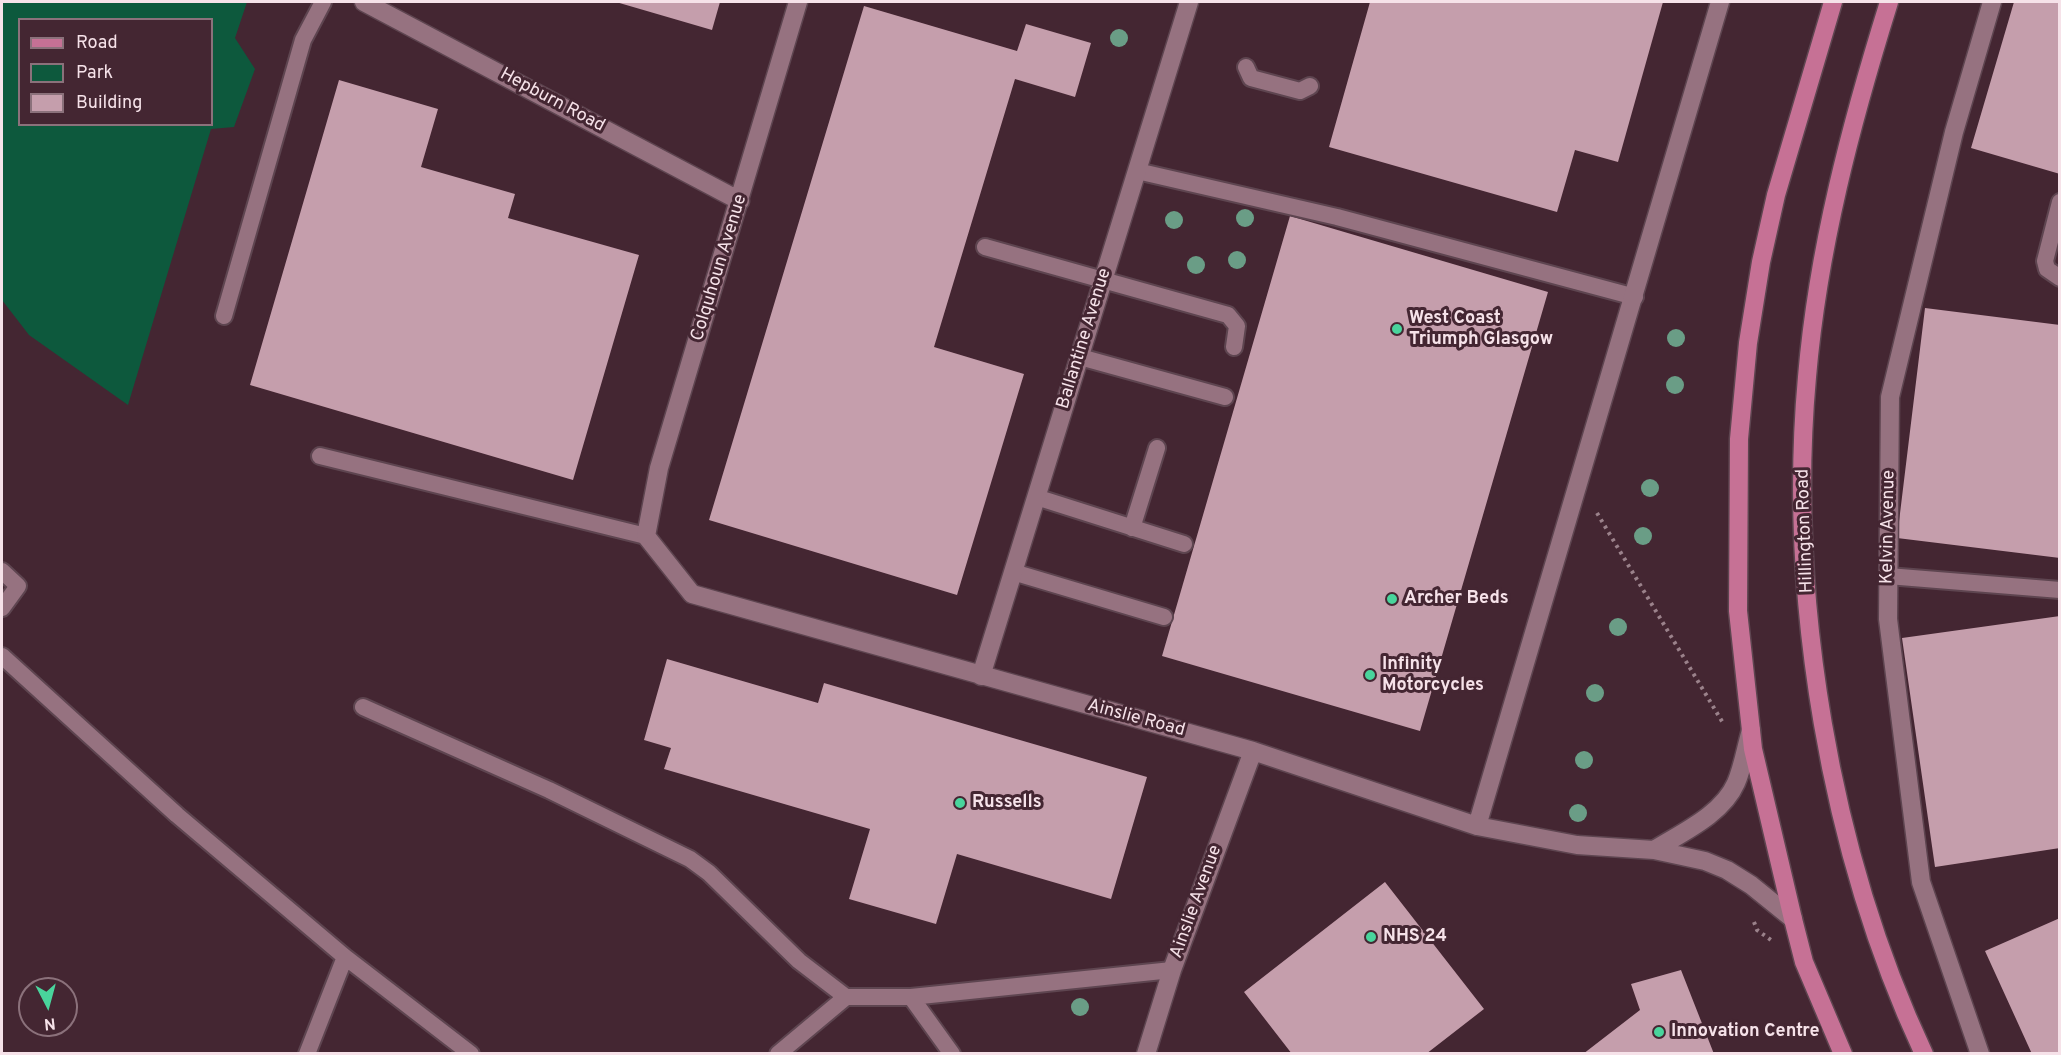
<!DOCTYPE html>
<html>
<head>
<meta charset="utf-8">
<style>
	body { margin:0 }
	#map { position:relative; width:2061px; height:1055px; overflow:hidden; background:#442632; font-family:Overpass,sans-serif }
	canvas { display:block }
	.frame { position:absolute; inset:0; border:3px solid #f6e2e9; pointer-events:none }
	.legend { position:absolute; left:18px; top:18px; width:195px; height:108px; box-sizing:border-box; background:#442632; border:2px solid #8b717b; margin:0; padding:8px 10px; list-style:none; font-size:18px; color:#f6e2e9 }
	.legend li { display:flex; align-items:center; gap:12px; height:30px }
	.legend b { width:30px; border:2px solid #8b717b }
	.north { position:absolute; left:18px; top:977px; width:60px; height:60px; box-sizing:border-box; background:#442632; border:2px solid #8b717b; border-radius:50%; rotate:174deg; font-size:16px; font-weight:700; line-height:24px; text-align:center; color:#f6e2e9 }
	.north::after { content:''; display:block; margin:auto; width:21px; height:27px; background:#49d49c; clip-path:polygon(50% 0,100% 100%,50% 72%,0 100%) }
</style>
</head>
<body>
<div id="map">
<canvas width="2061" height="1055"></canvas>
<div class="frame"></div>
<ul class="legend">
<li><b style="height:8px;background:#c67195"></b>Road</li>
<li><b style="height:16px;background:#0d593d"></b>Park</li>
<li><b style="height:16px;background:#c59eac"></b>Building</li>
</ul>
<div class="north">N</div>
</div>
<script>
const ctx = document.querySelector('canvas').getContext('2d');
ctx.lineJoin = 'round';
function fillPath(path, color) { ctx.fillStyle = color; ctx.fill(path, 'evenodd'); }
function trace(path, color, width, dash) { ctx.strokeStyle = color; ctx.lineWidth = width; ctx.lineCap = dash ? 'butt' : 'round'; ctx.setLineDash(dash || []); ctx.stroke(path); }
function write(font, color, halo, rows, align = 'center') {
  ctx.font = font + ' Overpass,sans-serif'; ctx.lineWidth = 6; ctx.setLineDash([]); ctx.textBaseline = 'middle'; ctx.strokeStyle = halo; ctx.fillStyle = color; for (const [text, x, y, turn = 0] of rows) {
    ctx.save(); ctx.translate(x, y); ctx.rotate((+turn || 0) * Math.PI / 180); ctx.textAlign = isNaN(turn) ? turn : align; if (halo) ctx.strokeText(text, 0, 0); ctx.fillText(text, 0, 0); ctx.restore();
  }
}
const green = new Path2D(`
	M2,2H247L235,38L255,69L234,127L211,129L128,405L29,335L2,300ZM20,20H212V124H20Z`);
const building = new Path2D(`
	M616,2H720L712,30Z
	M1370,2H1663L1618,162L1575,150L1557,212L1329,147Z
	M2014,2H2060V174L1971,148Z
	M864,6L1017,51L1026,24L1091,43L1075,97L1015,79L934,347L1024,374L957,595L709,520Z
	M339,80L438,109L421,167L515,194L508,218L639,255L573,480L250,385Z
	M1290,216L1548,292L1420,731L1162,656Z
	M1925,308L2060,325V558L1897,538Z
	M2060,616V848L1935,867L1902,638Z
	M667,659L818,703L824,683L1147,777L1111,899L957,854L936,924L849,899L870,829L664,769L671,748L644,740Z
	M1385,882L1484,1009L1426,1054H1292L1244,992Z
	M2060,918V1054H2032L1985,951Z
	M1681,970L1714,1054H1583L1640,1010L1631,984Z`);
const path = new Path2D(`
	M1597,513L1723,723
	M1754,922L1757,930L1771,940`);
const service = new Path2D(`
	M1246,67L1251,78L1300,91L1310,86
	M1137,171L1337,217L1635,297
	M2060,202L2045,261L2047,269L2060,278
	M985,247L1228,315L1237,326L1234,347
	M224,316L303,40L323,2
	M1080,357L1225,397
	M320,456L646,536
	M1036,497L1184,544
	M1132,528L1157,448
	M2,571L18,586L2,608
	M1013,572L1164,617
	M1888,576L2060,590
	M2,656L177,815L345,957L471,1054
	M363,707L549,790L690,859L709,873L799,961L846,997H911L1172,970
	M911,997L952,1054
	M307,1054L345,957
	M778,1054L846,997`);
const minor = new Path2D(`
	M364,2L740,201
	M798,2L659,468L646,536L692,594L1253,751L1477,826L1577,845L1654,850L1705,861L1727,870L1751,885L1793,919
	M981,676L1189,2
	M1477,826L1720,2
	M1654,850C1681,833 1722,815 1736,783C1743,767 1746,747 1751,730
	M1146,1054L1172,970L1253,751
	M1980,1054L1921,882L1888,619L1890,397L1954,132L1992,2`);
const primary = new Path2D(`
	M1833,2L1776,195L1761,262L1748,343L1739,439L1738,611L1753,749L1793,919L1804,962L1843,1054
	M1889,2C1851,124 1818,248 1807,377C1787,597 1830,854 1924,1054`);
const trees = [
	[1119,38],
	[1245,218],
	[1174,220],
	[1237,260],
	[1196,265],
	[1676,338],
	[1675,385],
	[1650,488],
	[1643,536],
	[1618,627],
	[1595,693],
	[1584,760],
	[1578,813],
	[1080,1007]
];
const markers = [
	[1397,329,6,"#49d49c"],
	[1392,599,6,"#49d49c"],
	[1370,675,6,"#49d49c"],
	[960,803,6,"#49d49c"],
	[1371,937,6,"#49d49c"],
	[1659,1032,6,"#49d49c"]
];
const streetNames = [
	["Hepburn Road",552,101,28],
	["Colquhoun Avenue",720,268,-73],
	["Ballantine Avenue",1085,339,-73],
	["Kelvin Avenue",1889,527,-89],
	["Hillington Road",1806,531,-92],
	["Ainslie Road",1136,719,15],
	["Ainslie Avenue",1197,902,-70]
];
const poiNames = [
	["West Coast",1409,319],
	["Triumph Glasgow",1409,340],
	["Archer Beds",1404,599],
	["Infinity",1382,665],
	["Motorcycles",1382,686],
	["Russells",972,803],
	["NHS 24",1383,937],
	["Innovation Centre",1671,1032]
];
fillPath(green, '#0d593d');
fillPath(building, '#c59eac');
trace(service, '#5e4550', 20);
trace(minor, '#5e4550', 21);
trace(primary, '#5e4550', 21);
trace(path, '#9b828b', 4, [3, 4.5]);
trace(service, '#967280', 16);
trace(minor, '#967280', 18);
trace(primary, '#c67195', 18);
ctx.fillStyle = '#6a9d86';
for (const [x, y] of trees) { ctx.beginPath(); ctx.arc(x, y, 9, 0, 2 * Math.PI); ctx.fill(); }
for (const [x, y, r, color] of markers) { const dot = new Path2D(); dot.arc(x, y, r, 0, 2 * Math.PI); ctx.fillStyle = color; ctx.fill(dot); trace(dot, '#442632', 2); }
write('18px', '#f6e2e9', '#442632', streetNames);
write('bold 18px', '#f6e2e9', '#442632', poiNames, 'left');
</script>
</body>
</html>
